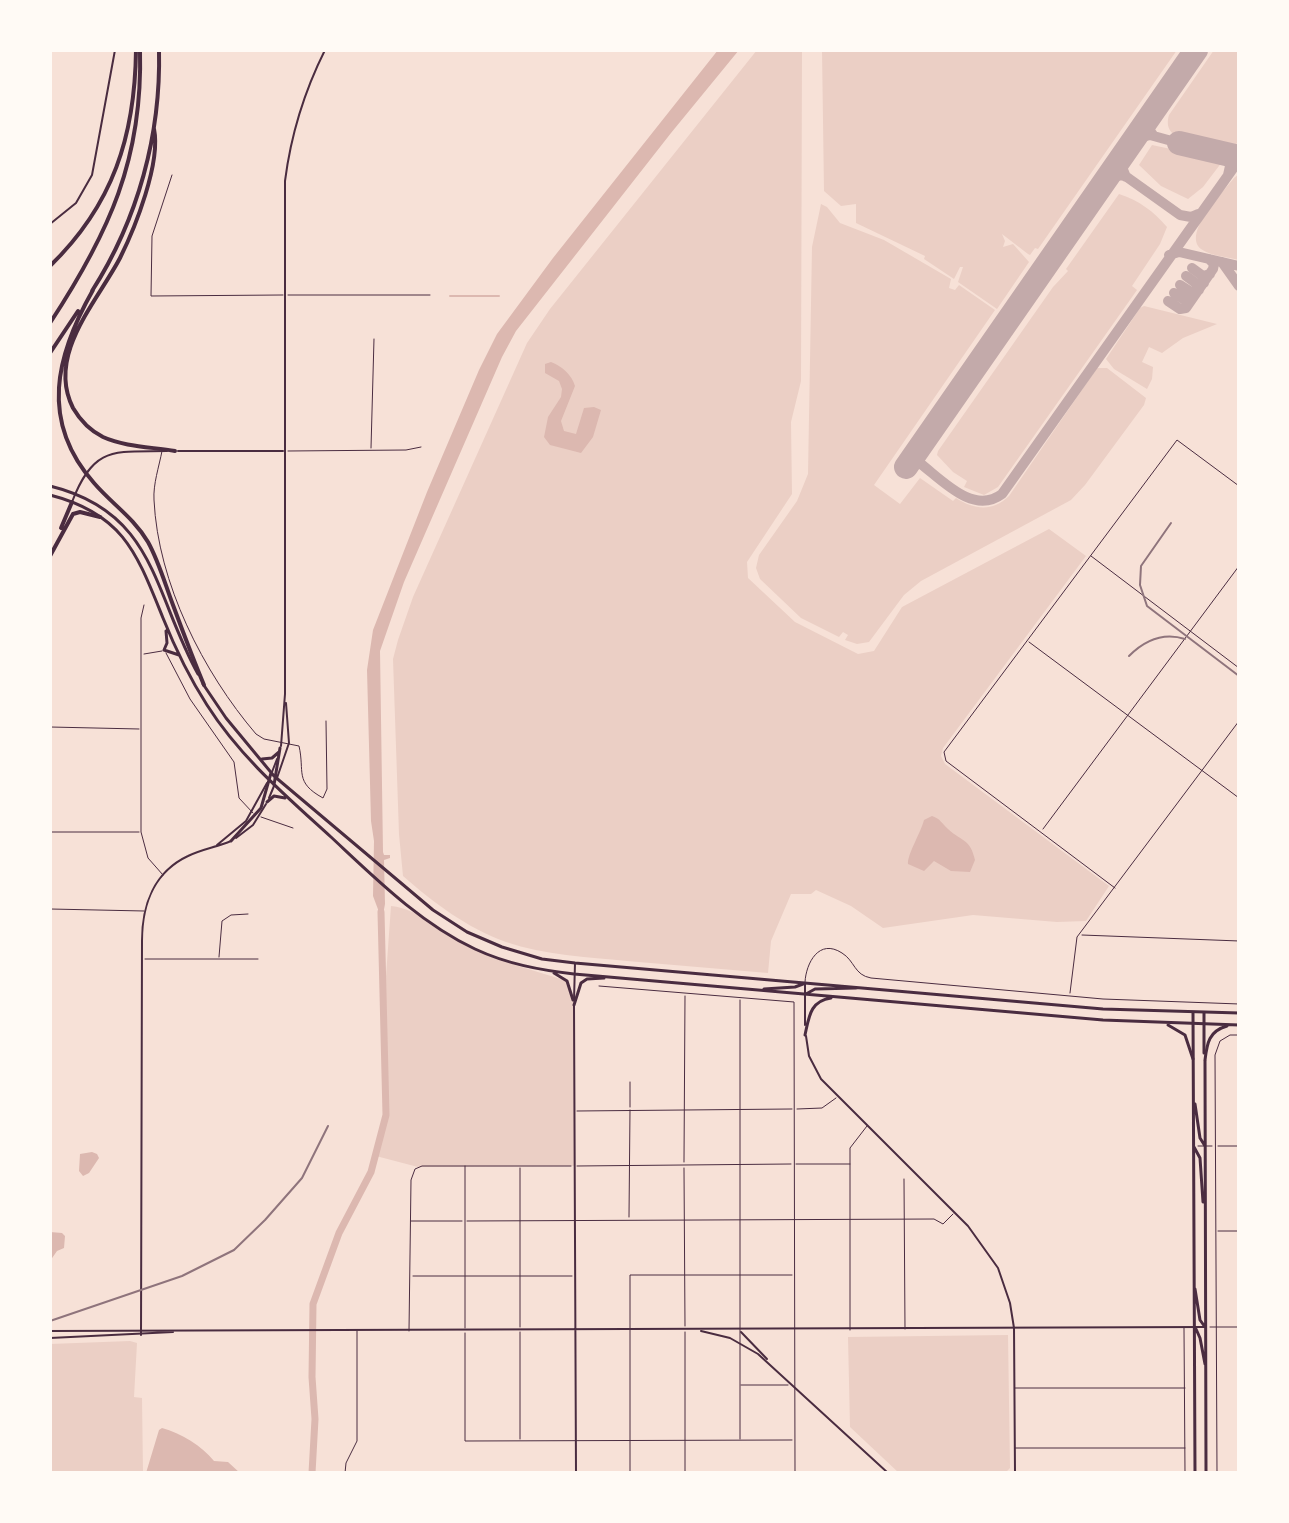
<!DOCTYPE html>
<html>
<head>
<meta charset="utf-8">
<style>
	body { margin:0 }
	#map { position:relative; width:1289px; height:1523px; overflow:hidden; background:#f7e1d7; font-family:Arial,sans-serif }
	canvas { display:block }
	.frame { position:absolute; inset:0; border:52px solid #fffaf5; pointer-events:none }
</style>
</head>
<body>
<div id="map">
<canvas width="1289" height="1523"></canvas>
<div class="frame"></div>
</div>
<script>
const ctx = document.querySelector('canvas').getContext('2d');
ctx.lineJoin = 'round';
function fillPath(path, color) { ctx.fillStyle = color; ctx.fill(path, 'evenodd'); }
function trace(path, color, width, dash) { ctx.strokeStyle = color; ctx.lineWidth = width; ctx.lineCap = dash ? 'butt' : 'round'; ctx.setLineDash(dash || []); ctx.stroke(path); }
const green = new Path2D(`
	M757,50H802L801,381L791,422L792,494L747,562L748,578L795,622L858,654L874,651L902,607L1049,529L1086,556L943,748L941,756L945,764L1109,886L1086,921L1057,922L973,915L883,928L851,906L816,890L811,894H791L771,941L768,973C721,969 674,965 627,961C587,957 545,955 506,942C467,928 434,903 403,876L399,834L393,659L398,640L413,597L527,343L550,309Z
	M822,50H1177L1038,249L1035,248L1030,255L1028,254L1002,234L1005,241L1003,247L1013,244L1029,262L997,309L958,282L963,267H960L954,279L924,259L925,256L856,223V204L841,206L824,191Z
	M1214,50H1239V143C1225,148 1185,144 1173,134C1167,128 1167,122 1169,115Z
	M1152,145L1218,159L1222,162L1203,187L1188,199L1161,186L1139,165Z
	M1239,174V260C1228,257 1210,256 1201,249C1182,233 1223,192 1234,178Z
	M1119,194C1140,201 1153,211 1167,227L1160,244L1132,286L1137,290L998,487L984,495L964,487L967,481L953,472L937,455L938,451L1053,287L1068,271L1066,269Z
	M821,204L827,207L840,223L884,240L951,279L949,288L955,290L959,285L995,310L874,485L900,504L920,478L953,501L956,498C975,510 992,512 1009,496L1097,368H1107L1146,398L1144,405L1085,485L1071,500L921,581L904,595L869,642L857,644L845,640L848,635L843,632L839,637L801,618L760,579L756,568L759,555L797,501L808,474L812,247Z
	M1144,306L1217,324L1183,338L1162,353L1149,347L1142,362L1153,367L1152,379L1147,389L1114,369L1106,359L1140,308Z
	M391,906C421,909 447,936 474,948C503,963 536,971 567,981L574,1005V1166L418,1167L376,1156L386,1115L383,1018Z
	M1008,1335L1010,1468L1005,1473H899L850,1427L848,1337Z
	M130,1341L137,1343L134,1397L142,1398L143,1473H50V1344Z`);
const water = new Path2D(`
	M718,50H739L671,133L516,331L502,357L404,582L380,651L383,852L384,855H390V858L384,860L385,904L382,920L373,896L374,841L371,821L367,670L373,630L427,492L479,370L497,334L553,258Z
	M551,362C562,366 572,375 575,386L561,421L564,431L576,434L584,408L594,407L601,410L593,437L581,453L550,445L544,437L548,417L561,397L562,389L559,381L545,373V364Z
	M932,816C941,819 941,823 948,829C962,842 970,838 975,860L970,872L951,871L934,861L924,871L908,864C907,855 921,832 924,820Z
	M92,1152L97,1154L99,1158L89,1173L83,1176L79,1171L80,1154Z
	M50,1232L62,1233L65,1236L64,1248L57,1251L50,1261Z
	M162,1428C181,1433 202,1446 214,1461L228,1462L240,1473H146L159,1430Z`);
const stream = new Path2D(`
	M450,296H499`);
const river = new Path2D(`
	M312,1473L315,1419L312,1377L313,1304L339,1233L371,1172L386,1115L381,912`);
const taxiway = new Path2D(`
	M1148,118V128L1153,135
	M1135,138L1150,135L1179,143
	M1213,151L1227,158L1230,166L1228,175
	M1217,152L1239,150
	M1123,155L1121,165L1126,177
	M1107,177L1124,175L1180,215L1191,217L1198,214
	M1169,255L1179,252L1239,266
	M1222,262L1239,286
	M1192,268L1203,276L1210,274
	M1186,276L1197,284L1204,283
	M1180,285L1191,292L1199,290
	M1174,293L1185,300L1192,299
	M1168,301L1180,309L1186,308L1213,269L1214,264L1209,259
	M918,450V459L921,464C944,482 974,515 1002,494L1239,160`);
const runway = new Path2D(`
	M1179,143L1239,157
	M906,467L1196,50`);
const minor = new Path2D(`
	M172,175L152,236L151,296L283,295
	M288,295H430
	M371,448L374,339
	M162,451C159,467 153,484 154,500C158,583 203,672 256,734L264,739L299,746C305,772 294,782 323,798L327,789L326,721
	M288,451L406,450L421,447
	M1091,556L1239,668
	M144,605L141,618V832L148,858L163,875
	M1029,642L1239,798
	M166,653L190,699L234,762L239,798L253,813
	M144,654L162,651
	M50,727L139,729
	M261,817L293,828
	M1043,829L1239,566
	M50,832H139
	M1115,888L946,761L944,752L1177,440L1239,486
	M50,909L144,911
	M1082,935L1239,941
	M219,957L222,921L231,915L248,914
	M145,959H258
	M805,982C806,963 819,938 842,953C855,961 854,975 871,978L1103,999L1239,1004
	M599,986L794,1002L795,1473
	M1070,993L1077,937L1239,721
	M740,1000V1439
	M630,1082V1107
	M797,1109L822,1108L836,1098
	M577,1111L792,1109
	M1198,1146H1212
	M1218,1146H1239
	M684,1162L685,996
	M796,1164H850
	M465,1166V1328
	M577,1166L791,1164
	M520,1168V1327
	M684,1168L685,1326
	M904,1179L905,1329
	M629,1217L630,1110
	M411,1221H462
	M467,1221L934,1219L943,1224L953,1214
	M1218,1231H1239
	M413,1276H572
	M1210,1327H1239
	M1184,1328L1185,1473
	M850,1330V1148L867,1126
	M409,1331L411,1180L415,1169L422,1166H571
	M685,1332V1473
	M465,1333V1441L792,1440
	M741,1385H788
	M1015,1388H1185
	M520,1439V1332
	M1015,1448H1185
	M345,1473L346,1463L357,1441V1331
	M630,1473V1275H792
	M1217,1473L1215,1055L1220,1041L1230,1035H1239`);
const tertiary = new Path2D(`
	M50,224L76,203L92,175L115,50
	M178,451H283
	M72,502C94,445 114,452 167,451
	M269,798L274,786
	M236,838L253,825L266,804
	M217,845L246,821L267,783
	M805,1025V984
	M806,1036L809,1056L821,1079L968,1226L998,1268L1010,1303L1014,1328L1015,1473
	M141,1335L142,941C142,905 154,872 188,856C202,849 217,847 231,841`);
const secondary = new Path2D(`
	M281,746L285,694V181C291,134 304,92 325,50
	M272,772L277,759
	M277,778L289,743L286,703
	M574,1000L575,963
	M574,1006L576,1473
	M50,1331L1205,1327
	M701,1331L730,1338L758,1354L888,1473
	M741,1332L767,1359
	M50,1338L173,1332`);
const primary = new Path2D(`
	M1193,1013L1195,1473
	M1204,1013V1053
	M1205,1061L1206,1473
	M1195,1104L1200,1138L1205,1146
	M1194,1147L1200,1158L1203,1202
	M1195,1289L1200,1320L1205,1327
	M1196,1329L1200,1338L1205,1364`);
const trunk = new Path2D(`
	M50,486C156,512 153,593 198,674
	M50,495C124,514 137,554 163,618C175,648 189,677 207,705C240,757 286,796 331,837C375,878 420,923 475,949C507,964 540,970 574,974L1103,1020L1239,1025
	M166,631L167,643L164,650L179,655
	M203,684L226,718L274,776L433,910L467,932L502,947L542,959L575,963L1103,1009L1239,1013
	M262,759L272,758L279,752
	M274,785L280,748
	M267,802L274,796L285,798
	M231,841L261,808L271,773
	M554,973L567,981L573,1000
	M764,989L795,987L803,984
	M806,994L815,989L856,988
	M574,1005L581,983L587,979L604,978
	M1168,1025L1185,1035L1193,1059
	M805,1035C809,1017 810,1001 831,998
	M1205,1060C1207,1043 1209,1031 1227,1026`);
const motorway = new Path2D(`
	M154,129C161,163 135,228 120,258C97,302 46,355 73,408C80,420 91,431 103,437C125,447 152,447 175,451
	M50,266C113,205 135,136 136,50
	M93,290C56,355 39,421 94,483C112,504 134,518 148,542C159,562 165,584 173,605C183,632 193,659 204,685
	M92,291C138,219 161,135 159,50
	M50,323C109,233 143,159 140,50
	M50,353L78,311
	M61,528L72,502
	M50,556L73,514L80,512L100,517`);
const rail = new Path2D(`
	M1171,523L1141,566L1140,585L1147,606L1239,676
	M1129,656C1145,640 1163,632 1185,639
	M50,1321L182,1276L234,1250L265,1220L302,1178L328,1126`);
fillPath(green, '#ebcfc5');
fillPath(water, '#dcb8b0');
trace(stream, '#dcb8b0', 2);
trace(river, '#dcb8b0', 7);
trace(taxiway, '#c3aaaa', 10);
trace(runway, '#c3aaaa', 24);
trace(minor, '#4a2c40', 1);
trace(tertiary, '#4a2c40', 2);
trace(secondary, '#4a2c40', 2);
trace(primary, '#4a2c40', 3);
trace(trunk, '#4a2c40', 3);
trace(motorway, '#4a2c40', 4);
trace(rail, '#8f747c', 2);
</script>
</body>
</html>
